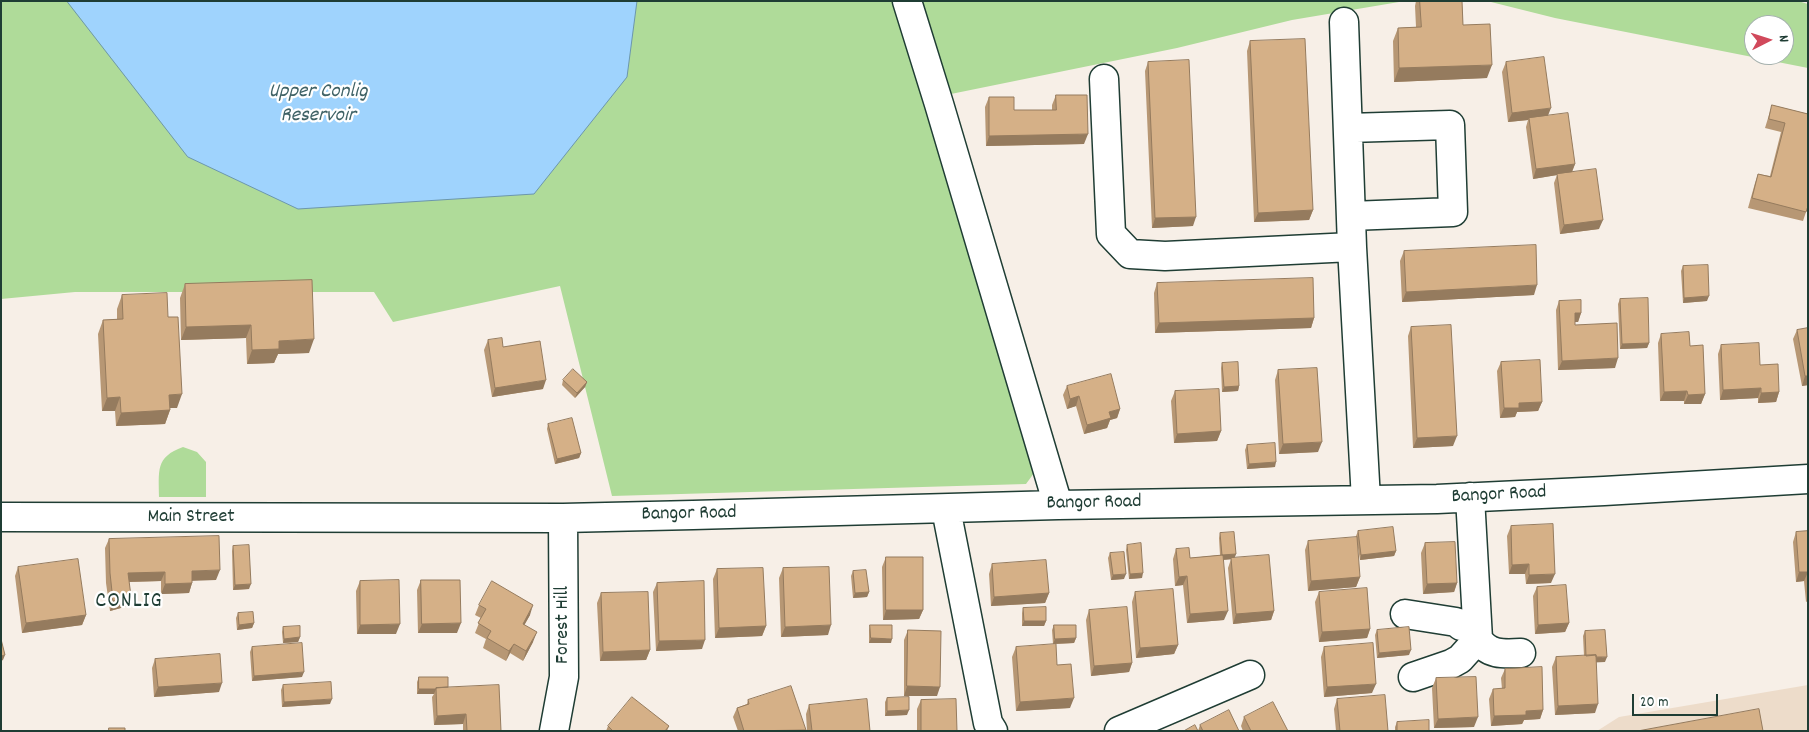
<!DOCTYPE html>
<html>
<head>
<meta charset="utf-8">
<style>
	body { margin:0 }
	#map { position:relative; width:1809px; height:732px; overflow:hidden; background:#f7efe7; font-family:Dekko,sans-serif }
	canvas { display:block }
	.frame { position:absolute; inset:0; border:2px solid #1f3d34; pointer-events:none }
	.north { position:absolute; left:1744px; top:15px; width:50px; height:50px; box-sizing:border-box; background:#fff; border:1px solid #a5b1ae; border-radius:50%; rotate:85deg; font-size:14px; font-weight:700; line-height:20px; text-align:center; color:#1f3d34 }
	.north::after { content:''; display:block; margin:auto; width:18px; height:22px; background:#d1495b; clip-path:polygon(50% 0,100% 100%,50% 72%,0 100%) }
	.scale { position:absolute; left:1632px; top:694px; width:86px; height:22px; box-sizing:border-box; border:2px solid #1f3d34; border-top:0; padding-left:6px; font-size:15px; line-height:18px; white-space:nowrap; color:#1f3d34; -webkit-text-stroke:4px #fff; paint-order:stroke }
</style>
</head>
<body>
<div id="map">
<canvas width="1809" height="732"></canvas>
<div class="frame"></div>
<div class="north">N</div>
<div class="scale">20 m</div>
</div>
<script>
const ctx = document.querySelector('canvas').getContext('2d');
ctx.lineJoin = 'round';
function fillPath(path, color) { ctx.fillStyle = color; ctx.fill(path, 'evenodd'); }
function trace(path, color, width, dash) { ctx.strokeStyle = color; ctx.lineWidth = width; ctx.lineCap = dash ? 'butt' : 'round'; ctx.setLineDash(dash || []); ctx.stroke(path); }
function write(font, color, halo, rows, align = 'center') {
  ctx.font = font + ' Dekko,sans-serif'; ctx.lineWidth = 4.5; ctx.setLineDash([]); ctx.textBaseline = 'middle'; ctx.strokeStyle = halo; ctx.fillStyle = color; for (const [text, x, y, turn = 0] of rows) {
    ctx.save(); ctx.translate(x, y); ctx.rotate((+turn || 0) * Math.PI / 180); ctx.textAlign = isNaN(turn) ? turn : align; if (halo) ctx.strokeText(text, 0, 0); ctx.fillText(text, 0, 0); ctx.restore();
  }
}
const built = new Path2D(`
	M1808,685V731H1597L1619,717Z`);
const green = new Path2D(`
	M1,1H1405L1292,20L1177,48L946,95L1037,469L1026,484L612,496L560,286L393,322L374,292H75L1,299Z
	M1487,1H1798L1808,4V68L1555,18ZM1754,25H1784V55H1754Z
	M183,447L197,452L206,462V497H159C159,471 155,457 183,447Z`);
const water = new Path2D(`
	M67,1H637L627,77L534,194L298,209L188,157Z`);
const minor = new Path2D(`
	M907,1L939,104L1058,505
	M1344,22L1352,247L1366,500
	M1104,79L1111,234L1130,254L1165,256L1352,247
	M1348,128L1450,125L1453,212L1351,216
	M1470,497L1478,639C1488,655 1503,654 1521,653
	M946,509L988,723L993,731
	M1,517L563,518L693,515L1058,505L1437,499L1604,491L1808,479
	M1405,614L1456,622L1461,626L1477,629
	M1413,677L1451,664L1460,659L1478,639
	M554,731L564,677L563,518
	M1119,731L1250,675`);
const wall = new Path2D(`
	M1416,1H1462L1463,25L1487,78L1394,82L1393,41L1398,28L1416,27L1415,6Z
	M1250,41L1313,210L1309,220L1254,222L1247,51Z
	M1148,62L1193,226L1152,228L1145,71Z
	M1506,62L1548,115L1575,164L1572,172L1599,229L1560,234L1554,183L1557,175L1533,179L1526,127L1528,120L1508,122L1502,72Z
	M1056,95L1084,144L986,146L985,107L989,97L1014,110H1052V105Z
	M1772,105L1808,114L1806,212L1803,221L1748,208L1755,183L1758,174L1770,176L1781,132L1765,128Z
	M1404,251L1534,295L1402,302L1400,261Z
	M1683,266L1707,301L1683,303L1681,271Z
	M1157,283L1314,318L1311,328L1155,333L1154,293Z
	M185,284L309,353L278,354L274,363L247,364L246,338L181,340L180,298Z
	M122,295L168,317L177,408H170V410L165,424L116,426L115,411H102L98,334L103,320L117,319V309Z
	M1620,299L1649,343L1647,348L1620,349L1618,304Z
	M1559,301L1581,313L1578,322H1575V325L1615,368L1558,370L1556,310Z
	M1411,327L1453,446L1413,448L1408,336Z
	M1808,328V385L1802,386L1793,339L1797,330Z
	M1661,334L1690,346L1705,394L1701,404H1684V401H1660L1658,343Z
	M488,340L503,347L543,389L492,397L484,350Z
	M1721,345L1760,365L1779,392L1776,402L1758,403V398L1720,400L1718,354Z
	M1501,362L1542,402L1538,411L1517,412L1515,417L1500,418L1497,371Z
	M1222,363L1239,386L1238,391L1222,392L1221,368Z
	M1278,370L1318,452L1279,454L1275,380Z
	M563,380L587,382L585,387L575,398L562,385Z
	M1067,386L1120,409L1117,418L1110,420L1107,428L1084,434L1076,406L1067,409L1063,395Z
	M1175,391L1221,431L1217,441L1174,443L1171,401Z
	M548,424L581,453L579,458L555,464L547,429Z
	M1247,445L1275,467L1247,469L1245,450Z
	M1511,526L1551,583L1526,584L1525,574H1509L1507,536Z
	M1358,531L1396,551L1394,556L1360,560L1356,536Z
	M1808,531V601L1806,602L1804,581L1796,582L1793,542L1796,532Z
	M1220,533L1236,554L1234,558L1274,611L1271,620L1233,624L1228,568L1231,559L1223,560L1224,620L1187,623L1183,585L1175,586L1173,559L1176,549L1190,558L1220,555L1219,538Z
	M109,539L216,580H192V583L189,593L161,594V581L129,582L131,596L128,606L110,611L106,583L105,548Z
	M1308,541L1360,577L1356,587L1308,591L1305,550Z
	M1425,543L1457,583L1454,592L1423,594L1421,553Z
	M1127,545L1142,578L1129,579L1126,550Z
	M233,546L249,589L233,590L232,551Z
	M1110,553L1124,579L1111,580L1108,558Z
	M886,557L923,610L919,619L883,620L882,567Z
	M992,564L1049,593L1045,603L991,606L989,574Z
	M18,567L86,615L82,625L22,633L15,576Z
	M783,568L828,635L781,637L779,578Z
	M717,569L766,626L762,636L715,638L713,579Z
	M853,571L869,592L867,597L853,598L851,576Z
	M421,580L457,633H418L417,590Z
	M360,581L396,634H357L356,591Z
	M657,583L702,649L656,651L653,592Z
	M1537,587L1569,623L1565,632L1535,634L1533,596Z
	M1135,592L1178,645L1174,654L1136,658L1132,602Z
	M1319,592L1370,629L1367,638L1319,642L1315,602Z
	M601,593L650,650L646,660L600,661L597,603Z
	M479,605L530,615L524,625L533,642L523,661L510,653L506,661L483,648L486,639L475,633L481,618L475,615Z
	M1023,608L1046,621L1044,626H1022V613Z
	M1089,610L1132,663L1129,672L1091,676L1086,620Z
	M238,613L254,623L252,628L237,630L236,618Z
	M870,625L891,643H869V630Z
	M1054,625L1076,638L1074,643L1053,644L1052,630Z
	M283,627L300,637L298,642L283,643L282,632Z
	M908,630L937,696H904V640Z
	M1377,630L1409,655L1377,658L1375,635Z
	M1585,631L1605,662H1596L1595,713L1555,715L1552,667L1556,657L1584,656L1583,636Z
	M252,647L302,677L252,681L250,652Z
	M1016,647L1057,665L1070,708L1016,711L1012,657Z
	M1324,647L1372,693L1324,697L1321,657Z
	M155,659L219,692L154,697L152,668Z
	M1505,669L1543,710L1540,719L1524,720L1522,724L1491,726L1489,699L1493,689H1502L1501,678Z
	M419,677L448,687L501,731H463V724L434,725L432,697L434,694H417V682Z
	M1436,678L1474,727L1434,728L1432,688Z
	M283,685L330,704L282,707L281,690Z
	M887,698L907,715L885,716V702Z
	M1337,699L1388,731H1336L1334,709Z
	M748,700L806,731H738L733,717L737,708L747,704Z
	M921,700L957,731H917V709Z
	M809,705L870,731H807L806,714Z
	M1244,717L1288,731H1243L1241,726Z
	M1397,722L1429,731H1395V727Z
	M1200,725L1239,731H1184H1198Z
	M608,726H669L667,731H606Z`);
const shadedWall = new Path2D(`
	M1492,65L1487,78L1394,82L1399,68Z
	M1551,108L1547,118H1529L1528,120L1508,122L1512,113Z
	M1088,134L1084,144L986,146L989,136Z
	M1575,164L1571,174H1557V175L1533,179L1536,169Z
	M1313,210L1309,220L1254,222L1258,213Z
	M1196,217L1193,226L1152,228L1155,218Z
	M1603,220L1599,229L1560,234L1564,225Z
	M1537,285L1534,295L1402,302L1406,292Z
	M1709,296L1707,301L1683,303L1684,298Z
	M1575,313H1581L1578,322H1571Z
	M1314,318L1311,328L1155,333L1159,323Z
	M251,325L246,338L181,340L186,327Z
	M314,339L309,353L278,354L274,363L247,364L252,350L279,341Z
	M1649,343L1647,348L1620,349L1622,344Z
	M1618,358L1615,368L1558,370L1562,361Z
	M1805,376H1808V385L1802,386Z
	M546,380L543,389L492,397L495,388Z
	M587,382L585,387L575,398L577,393Z
	M1239,386L1238,391L1222,392L1224,387Z
	M1761,388L1758,398L1720,400L1723,390Z
	M1687,391L1684,401H1660L1664,392Z
	M1779,392L1776,402L1758,403L1761,393Z
	M182,394L177,408H164L169,395Z
	M1705,394L1701,404H1684L1688,395Z
	M1079,396L1076,406L1067,409L1070,399Z
	M120,397L115,411H102L107,398Z
	M1542,402L1538,411L1517,412L1515,417L1500,418L1504,408L1519,403Z
	M1120,409L1117,418L1110,420L1107,428L1084,434L1087,425L1109,412Z
	M170,410L165,424L116,426L121,413Z
	M1221,431L1217,441L1174,443L1177,434Z
	M1457,436L1453,446L1413,448L1417,438Z
	M1322,442L1318,452L1279,454L1283,444Z
	M581,453L579,458L555,464L557,459Z
	M1276,462L1275,467L1247,469L1249,464Z
	M1396,551L1394,556L1360,560L1361,555Z
	M1236,554L1234,559L1221,560L1222,555Z
	M1529,564L1525,574H1509L1512,565Z
	M220,570L216,580L189,581L192,571Z
	M165,572L161,581L125,582L128,573Z
	M1799,572H1808L1804,581L1796,582Z
	M1143,573L1142,578L1129,579L1130,574Z
	M1126,574L1124,579L1111,580L1113,575Z
	M1555,574L1551,583L1526,584L1529,575Z
	M1187,576L1183,585L1175,586L1179,577Z
	M1360,577L1356,587L1308,591L1311,581Z
	M192,583L189,593L161,594L165,584Z
	M1457,583L1454,592L1423,594L1427,584Z
	M251,584L249,589L233,590L235,585Z
	M869,592L867,597L853,598L855,593Z
	M1049,593L1045,603L991,606L994,597Z
	M131,596L128,606L110,611L113,601Z
	M533,605L530,615L520,633L523,624Z
	M886,610H923L919,619L883,620Z
	M1228,611L1224,620L1187,623L1190,614Z
	M1274,611L1271,620L1233,624L1236,614Z
	M86,615L82,625L22,633L26,623Z
	M1024,621H1046L1044,626H1022Z
	M254,623L252,628L237,630L239,625Z
	M461,623L457,633H418L422,624Z
	M1569,623L1565,632L1535,634L1538,625Z
	M400,624L396,634H357L360,625Z
	M831,625L828,635L781,637L785,627Z
	M766,626L762,636L715,638L719,628Z
	M1370,629L1367,638L1319,642L1322,632Z
	M537,632L533,642L523,661L526,651Z
	M300,637L298,642L283,643L284,639Z
	M871,638L892,639L891,643H869Z
	M1076,638L1074,643L1053,644L1055,639Z
	M705,640L702,649L656,651L659,641Z
	M514,644L510,653L506,661L509,651Z
	M1178,645L1174,654L1136,658L1140,648Z
	M650,650L646,660L600,661L603,652Z
	M1411,650L1409,655L1377,658L1379,653Z
	M5,655L3,660L1,661V656Z
	M1607,657L1605,662L1584,663L1586,658Z
	M1132,663L1129,672L1091,676L1094,666Z
	M304,672L302,677L252,681L254,676Z
	M222,683L219,692L154,697L158,687Z
	M1376,684L1372,693L1324,697L1327,687Z
	M907,686L940,687L937,696H904Z
	M419,689H436L434,694H417Z
	M1074,698L1070,708L1016,711L1020,702Z
	M332,699L330,704L282,707L284,702Z
	M1598,704L1595,713L1555,715L1558,706Z
	M909,710L907,715L885,716L887,711Z
	M1543,710L1540,719L1524,720L1522,724L1491,726L1494,716L1526,711Z
	M466,714L463,724L434,725L437,716Z
	M1478,717L1474,727L1434,728L1438,719Z`);
const building = new Path2D(`
	M1420,1H1462L1463,25L1490,24L1492,65L1399,68L1398,28L1421,27Z
	M1305,39L1313,210L1258,213L1250,41Z
	M1544,57L1551,108L1512,113L1506,62Z
	M1189,60L1196,217L1155,218L1148,62Z
	M1056,95H1087L1088,134L989,136V97H1014V110H1056Z
	M1772,105L1808,114V206L1806,212L1752,198L1758,174L1771,177L1785,123L1769,119Z
	M1568,113L1575,164L1536,169L1529,118Z
	M1596,169L1603,220L1564,225L1557,174Z
	M1536,245L1537,285L1406,292L1404,251Z
	M1708,265L1709,296L1684,298L1683,266Z
	M1313,278L1314,318L1159,323L1157,283Z
	M312,280L314,339L279,341V349L252,350L251,325L186,327L185,284Z
	M167,293L168,317H178L182,394L169,395L170,410L121,413L120,397L107,398L103,320L123,319L122,295Z
	M1648,298L1649,343L1622,344L1620,299Z
	M1581,300V313H1575V325L1617,323L1618,358L1562,361L1559,301Z
	M1451,325L1457,436L1417,438L1411,327Z
	M1808,328V376H1805L1797,330Z
	M1689,332L1690,346L1703,345L1705,394L1688,395L1687,391L1664,392L1661,334Z
	M502,338L503,347L540,341L546,380L495,388L488,340Z
	M1759,343L1760,365L1778,364L1779,392L1761,393V388L1723,390L1721,345Z
	M1540,360L1542,402L1519,403V408H1504L1501,362Z
	M1238,362L1239,386L1224,387L1222,363Z
	M1317,368L1322,442L1283,444L1278,370Z
	M573,369L587,382L577,393L563,380Z
	M1111,374L1120,409L1109,412L1111,418L1087,425L1079,396L1070,399L1067,386Z
	M1219,389L1221,431L1177,434L1175,391Z
	M572,418L581,453L557,459L548,424Z
	M1275,443L1276,462L1249,464L1247,445Z
	M1553,524L1555,574L1529,575V564L1512,565L1511,526Z
	M1393,527L1396,551L1361,555L1358,531Z
	M1808,531V572H1799L1796,532Z
	M1234,532L1236,554L1222,555L1220,533Z
	M219,536L220,570L192,571V583L165,584V572L128,573L131,596L113,601L110,573L109,539Z
	M1357,537L1360,577L1311,581L1308,541Z
	M1455,542L1457,583L1427,584L1425,543Z
	M1141,543L1143,573L1130,574L1127,545Z
	M249,545L251,584L235,585L233,546Z
	M1189,548L1190,558L1223,555L1228,611L1190,614L1187,576L1179,577L1176,549Z
	M1124,552L1126,574L1113,575L1110,553Z
	M1269,555L1274,611L1236,614L1231,558Z
	M886,557H923V610H886Z
	M78,559L86,615L26,623L18,567Z
	M1046,560L1049,593L994,597L992,564Z
	M829,567L831,625L785,627L783,568Z
	M763,568L766,626L719,628L717,569Z
	M866,570L869,592L855,593L853,571Z
	M399,580L400,624L360,625V581Z
	M421,580H460L461,623L422,624Z
	M492,581L533,605L523,624L537,632L526,651L514,644L509,651L487,638L491,631L478,623L486,609L479,605Z
	M704,581L705,640L659,641L657,583Z
	M1566,585L1569,623L1538,625L1537,587Z
	M1367,588L1370,629L1322,632L1319,592Z
	M1173,589L1178,645L1140,648L1135,592Z
	M648,592L650,650L603,652L601,593Z
	M1046,607V621H1024L1023,608Z
	M1127,607L1132,663L1094,666L1089,610Z
	M253,612L254,623L239,625L238,613Z
	M870,625H892V639L871,638Z
	M1054,625H1076V638L1055,639Z
	M300,626V637L284,639L283,627Z
	M1409,627L1411,650L1379,653L1377,630Z
	M908,630L941,631L940,687L907,686Z
	M1605,630L1607,657H1596V655L1586,656L1585,631Z
	M1,639L5,655L1,656Z
	M302,643L304,672L254,676L252,647Z
	M1373,643L1376,684L1327,687L1324,647Z
	M1056,644L1057,665L1071,664L1074,698L1020,702L1016,647Z
	M220,654L222,683L158,687L155,659Z
	M1596,655L1598,704L1558,706L1556,657Z
	M1542,667L1543,710L1526,711V715L1494,716L1493,689L1505,688V669Z
	M419,677H448V687L436,688V689H419Z
	M1476,677L1478,717L1438,719L1436,678Z
	M331,682L332,699L284,702L283,685Z
	M499,685L501,731H467L466,714L437,716L436,688Z
	M791,686L806,730L744,731L737,708L749,704L748,700Z
	M1385,695L1388,731H1340L1337,699Z
	M632,697L669,726L665,731H613L608,726Z
	M909,697V710L887,711V698Z
	M867,699L870,731H812L809,705Z
	M956,699L957,731H921V700Z
	M1273,702L1288,731H1251L1244,717Z
	M1759,709L1763,731H1638Z
	M1229,710L1239,731H1203L1200,725Z
	M1429,720V731H1397V722Z
	M1195,725L1198,731H1184Z
	M109,728H125V731H109Z`);
const streetNames = [
	["Bangor Road",1499,496,-3],
	["Bangor Road",1094,504,-1],
	["Bangor Road",689,515,-1],
	["Main Street",191,518],
	["Forest Hill",564,625,-90]
];
const waterNames = [
	["Upper Conlig",318,93],
	["Reservoir",318,117]
];
const quarterNames = [
	["CONLIG",129,603]
];
fillPath(built, '#eddcca');
fillPath(green, '#afdb99');
fillPath(water, '#9fd3fd');
trace(water, '#6c97ad', 1);
trace(minor, '#1f3d34', 31);
trace(minor, '#fff', 28);
fillPath(wall, '#b79774');
fillPath(shadedWall, '#957b5e');
fillPath(building, '#d5b087');
trace(building, '#957b5e', 1);
write('20px', '#1f3d34', '#fff', streetNames);
write('italic 21px', '#3f6266', '#fff', waterNames);
ctx.letterSpacing = '1px';
write('22px', '#1f3d34', '#fff', quarterNames);
ctx.letterSpacing = '0px';
</script>
</body>
</html>
